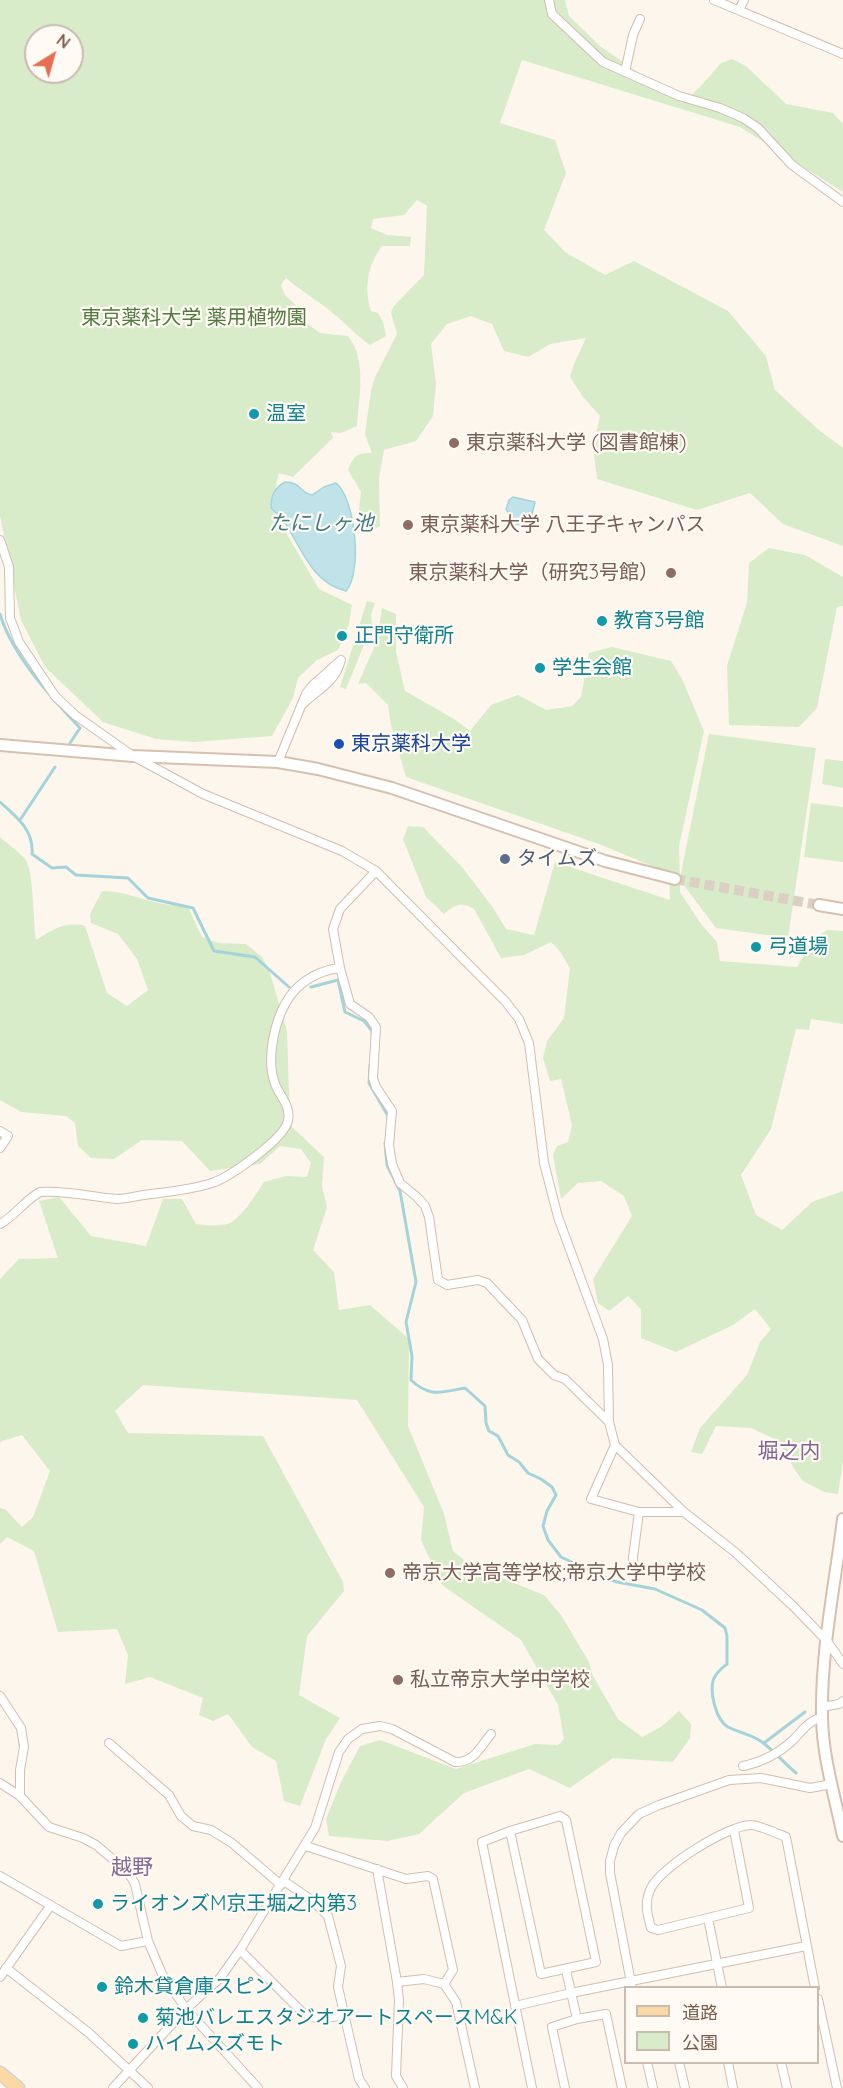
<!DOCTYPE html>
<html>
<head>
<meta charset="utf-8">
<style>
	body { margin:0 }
	#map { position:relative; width:843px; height:2088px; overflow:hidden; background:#fdf6ec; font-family:Quicksand,"Noto Sans JP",sans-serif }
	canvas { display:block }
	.legend { position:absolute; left:624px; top:1986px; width:195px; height:78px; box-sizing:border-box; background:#fffaf3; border:2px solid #cabbb1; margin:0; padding:8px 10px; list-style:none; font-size:18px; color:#7a5c4d }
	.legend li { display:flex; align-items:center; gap:12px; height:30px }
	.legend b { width:30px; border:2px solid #cabbb1 }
	.north { position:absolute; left:24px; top:24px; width:60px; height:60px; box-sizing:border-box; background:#fffaf3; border:2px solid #cabbb1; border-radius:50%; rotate:37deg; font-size:16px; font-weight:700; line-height:24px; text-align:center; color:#7a5c4d }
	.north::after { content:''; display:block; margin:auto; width:21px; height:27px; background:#e76f51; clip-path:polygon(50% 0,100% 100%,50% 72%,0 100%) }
</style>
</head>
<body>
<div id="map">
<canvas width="843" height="2088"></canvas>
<ul class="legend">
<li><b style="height:8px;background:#fbd9a5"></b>道路</li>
<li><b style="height:16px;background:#d8ecc9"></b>公園</li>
</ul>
<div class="north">N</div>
</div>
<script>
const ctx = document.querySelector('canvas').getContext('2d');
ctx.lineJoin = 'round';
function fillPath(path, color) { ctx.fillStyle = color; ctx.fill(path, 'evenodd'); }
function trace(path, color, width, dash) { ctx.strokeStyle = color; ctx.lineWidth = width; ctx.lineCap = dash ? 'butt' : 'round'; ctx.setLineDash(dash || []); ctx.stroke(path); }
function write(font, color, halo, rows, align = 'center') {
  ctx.font = font + ' Quicksand,"Noto Sans JP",sans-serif'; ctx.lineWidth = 4.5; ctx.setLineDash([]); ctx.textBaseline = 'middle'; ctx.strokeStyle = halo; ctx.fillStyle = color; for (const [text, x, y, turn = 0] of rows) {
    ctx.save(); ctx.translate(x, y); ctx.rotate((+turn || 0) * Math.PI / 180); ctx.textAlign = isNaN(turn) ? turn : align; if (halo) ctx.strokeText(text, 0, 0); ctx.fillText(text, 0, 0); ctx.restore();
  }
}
const green = new Path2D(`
	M0,0H565L569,16L600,46L682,103L700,87L721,63L732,59L746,66L786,104L833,113L843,124V192L740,127L522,60L500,123L555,140L566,173L544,230L565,252L605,275L634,261L728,311L766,356L775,390L820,431L843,448V546L783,524L750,493L697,510L597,479L593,447L600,416L583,397L570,377L574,364L586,338L550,344L528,357L504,351L492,324L471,316L447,324L431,344L436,384L433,416L416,441L384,450L379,478L380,526L365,534L357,526L361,492L348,470C355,454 355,454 372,453L365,434L371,391L375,377L397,334L391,313L393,307L424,275L427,206L417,200L404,215L373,219L371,228L387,235L411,237L410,246H382C367,267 364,287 371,311L378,313L383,322L386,336L370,345C356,335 346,324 333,313C318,301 301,291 286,278L281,285L285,295L297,306L306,323L320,333L348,336C367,360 359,397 357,426L341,433L331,432L333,438L293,477L279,473L271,507L319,589L352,605L349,624L338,650L317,660L298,678L293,698L272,736L194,742L156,739L103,722L45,667L21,620L0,516ZM36,36H72V72H36Z
	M769,548L805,555L843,577V606L837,607L817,708L799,727L729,725L727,666L747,602L749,563Z
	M367,601L375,603L371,615L372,625L346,689L340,687Z
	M382,608L396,614V652L405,691L454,719L470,731L491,705L518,695L546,710L572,706L581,697L589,653L612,647L671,661L682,679L704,731L679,846L680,878L709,734L816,748L788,938L716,928L680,880V892L701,924L717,942L720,961L797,967L812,940L827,930L843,931V1024L811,1019L809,1030L796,1029L771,1129L741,1175L756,1215L782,1230L812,1202L843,1191V1461L838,1494L824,1492L803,1481L793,1467L779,1441L751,1428L716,1426L702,1454L691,1452L700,1428L747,1375L760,1342L771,1329L755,1309L733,1325L676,1352L641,1338V1309L628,1296L609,1311L598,1303L593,1279L632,1216L624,1196L601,1181L578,1183L561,1199L553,1155L557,1146L568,1142L572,1125L561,1079L550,1081L543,1058L547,1041L564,1018L570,968L559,950L551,942L524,955L501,958L474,909C461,901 454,905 444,914L426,897L403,839L408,826L423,827L462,867L494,909L506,929L534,935L555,862L670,900L669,873L599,844L406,777L391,725L388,705L366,683L358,684L377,641Z
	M825,759L843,761V788L822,784Z
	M811,803L843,807V862L804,857Z
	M0,837C8,844 18,851 25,859C34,870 33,923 36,940C52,930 65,921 85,926L107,993L127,1006L148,990L137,959L118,934L91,923L90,914L102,891C132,891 155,908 187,905L202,937L218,943L246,944L262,957L270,973L287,1031L289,1093L292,1127L324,1157L322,1186L327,1207L313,1250L334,1272L339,1310L370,1305L409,1339L408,1426L444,1514L453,1551L471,1566L544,1595L561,1615L589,1662L593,1676L618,1719L642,1737L661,1727L679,1711L691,1724L690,1738L673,1762L613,1758L570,1788L529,1769L464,1793L419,1834L388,1841L329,1836L326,1819L341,1782L360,1746L380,1740L456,1769L535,1744L558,1745L564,1739L558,1705L521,1640L442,1585L421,1540L424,1507L357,1400L143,1385L115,1411L128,1433L263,1436L343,1582L344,1591L307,1636L299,1695L340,1718L326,1739L300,1806L284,1801L276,1761L252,1747L228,1714L213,1721L199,1715L203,1698L150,1677L125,1684L128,1655L117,1629L58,1632L34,1551L7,1537L0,1544V1508L5,1509L22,1527L33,1517L50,1471L22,1435L2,1441L0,1443V1279L19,1259L58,1258L39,1201L59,1197L91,1236L146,1246L163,1199H182L196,1224C206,1225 220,1227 230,1223C242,1217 256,1194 264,1182L286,1176L307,1177L311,1163L301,1149L280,1146L260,1164L210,1171L182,1141L142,1140L114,1159L91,1158L78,1146L75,1123L66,1116L21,1112L0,1100Z`);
const water = new Path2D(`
	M285,482C301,482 299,492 312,495L324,487L336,483C355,498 363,571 346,591C313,583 303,552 287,526C283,519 277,514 271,508C271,496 274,488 285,482Z
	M513,497L535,502L529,527L516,524L506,509L509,500Z`);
const stream = new Path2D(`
	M0,614C12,655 51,697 80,728L70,743
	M0,802C17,817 34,830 32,854L52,868L66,867L76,875L128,878L148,898L193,908L214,951L255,957L289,987
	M20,820L55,767
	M311,987L338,980L345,1012L364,1021L372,1031V1034
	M370,1065L369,1083L388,1116V1119
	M385,1143L387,1165L400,1191L416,1282L406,1322L412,1356L411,1380C430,1398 441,1392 465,1388L485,1406L486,1423L489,1431L498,1436L508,1455L519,1462L528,1473L541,1479L552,1487L556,1495L547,1511L543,1526L548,1540L561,1557L603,1577L617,1582L655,1589L702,1610L725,1628L727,1636V1664C722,1668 715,1673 713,1681C710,1694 716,1720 728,1727C740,1733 751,1734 762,1742C774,1751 784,1763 796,1773
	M764,1743L805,1712`);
const secondaryTunnel = new Path2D(`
	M675,879L819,905`);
const street = new Path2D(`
	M549,0L552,14L603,62L679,96L720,108L743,118L758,128L792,165L843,202
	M714,0L843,54
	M739,10L744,0
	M625,72L633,35L640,19
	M0,540L9,567L10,618L19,642L55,696L75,715L133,756L203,794L342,851L376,871L505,1001L519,1019L529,1043L544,1163L558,1217L603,1339L608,1365L609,1422L615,1445L684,1512L736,1553L792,1605L827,1641L843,1664
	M303,704C317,690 334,683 340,663
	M278,762L306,694L312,686L341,660
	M376,871L340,909L333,929L340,968L350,1004L369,1017L376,1027L373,1078L376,1087L392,1111L389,1145L392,1164L400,1183L417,1197L425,1206L429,1217L438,1280L447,1285L478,1280L487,1283L522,1320L538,1359L554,1375L565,1379L609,1422
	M0,1131L8,1136L0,1148
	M0,1224C15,1216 25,1200 40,1192C66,1190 92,1197 117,1199C126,1199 136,1196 144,1195C167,1192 190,1190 212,1183C230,1177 284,1139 288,1121C291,1105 280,1097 275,1084C265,1056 276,1010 296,989C308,977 323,970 340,968
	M615,1445L591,1499L639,1512H684
	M634,1574L633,1557L639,1512
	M0,1696L21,1728L24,1747L20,1770V1796
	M822,1707L839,1704L843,1701
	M109,1743L169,1795L181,1816L193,1826L211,1830L232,1843L281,1885
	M743,1766C763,1762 778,1754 793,1740C803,1730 808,1721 822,1717
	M0,1783L20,1796L49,1827L83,1838L96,1845L128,1872L135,1884L148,1941L162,1974L186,2009L258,2088
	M560,1816L566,1820L596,1962L541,1974L510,1831Z
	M734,1830L749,1908L658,1930L651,1928C647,1914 644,1902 651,1888C661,1867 728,1825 751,1825C759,1825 778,1834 786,1837L815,1988
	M510,1831L482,1842L532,2088
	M306,1846L406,1879L428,1876L433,1879L453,1970L444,1984
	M377,1869L397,1982L399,2000L396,2076L403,2088
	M0,1876L121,1946L148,1941
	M284,1881L313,1901L328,1916L341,1966L338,1987L359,2079L365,2088
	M708,1918L722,1988
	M240,1950L302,2012L316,2018L344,2016
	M6,1968L89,2033L148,2088
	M566,1970L577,2019
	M0,1977L51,1905
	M397,1982L424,1979L444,1984L456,2002L475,2088
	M632,1988L610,1873V1861L614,1846L621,1833L639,1814L659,1805L729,1780L761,1778L810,1788L832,1784
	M818,1999L837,2088
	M515,2006L571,1993L806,1946
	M647,2062L653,2088
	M679,2062L685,2088
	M728,2062L733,2088
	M781,2062L787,2088
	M113,2088L186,2009L220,1978L240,1950L315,1828L339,1752L348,1739L362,1729L380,1726L392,1729L455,1762C474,1763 480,1747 491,1734
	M565,2088L552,2027L577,2019L606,2014L622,2088`);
const secondary = new Path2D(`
	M0,745L133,756L278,762L318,769L392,788L605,861L675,879
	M819,905L843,909
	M843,1519C835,1584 821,1650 822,1715C822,1755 835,1797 843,1836`);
const primary = new Path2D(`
	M0,2073L18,2088`);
const markers = [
	[254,414,6,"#0f9aa8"],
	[454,443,6,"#8d6e63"],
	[408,525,6,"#8d6e63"],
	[671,573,6,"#8d6e63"],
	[602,621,6,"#0f9aa8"],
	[342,636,6,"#0f9aa8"],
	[540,668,6,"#0f9aa8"],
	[339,744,6,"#1a4fb4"],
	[505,859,6,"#5c6f8a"],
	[756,947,6,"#0f9aa8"],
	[390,1573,6,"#8d6e63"],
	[398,1680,6,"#8d6e63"],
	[98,1904,6,"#0f9aa8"],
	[102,1987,6,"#0f9aa8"],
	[143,2018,6,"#0f9aa8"],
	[133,2044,6,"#0f9aa8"]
];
const parkNames = [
	["東京薬科大学 薬用植物園",194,318]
];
const cultureNames = [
	["温室",266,414],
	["教育3号館",614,621],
	["正門守衛所",354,636],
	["学生会館",552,668],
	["弓道場",768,947],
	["ライオンズM京王堀之内第3",110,1904],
	["鈴木貸倉庫スピン",114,1987],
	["菊池バレエスタジオアートスペースM&K",155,2018],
	["ハイムスズモト",145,2044]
];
const educationNames = [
	["東京薬科大学 (図書館棟)",466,443],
	["東京薬科大学 八王子キャンパス",420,525],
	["東京薬科大学（研究3号館）",659,573,"right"],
	["帝京大学高等学校;帝京大学中学校",402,1573],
	["私立帝京大学中学校",410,1680]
];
const transitNames = [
	["東京薬科大学",351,744]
];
const serviceNames = [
	["タイムズ",517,859]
];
const waterNames = [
	["たにしヶ池",321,524]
];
const neighbourhoodNames = [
	["堀之内",789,1452],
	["越野",132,1868]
];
fillPath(green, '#d8ecc9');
fillPath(water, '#bfe3e8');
trace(water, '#a5d3da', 1.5);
trace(stream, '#a5d3da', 3);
trace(secondaryTunnel, '#dcd0c4', 10, [10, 5]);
trace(street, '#d1beb0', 10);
trace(secondary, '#d6c0b0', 14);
trace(primary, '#dad1cd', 15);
trace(street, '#fff', 8);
trace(secondary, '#fff', 10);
trace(primary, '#fbd9a5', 12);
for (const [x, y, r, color] of markers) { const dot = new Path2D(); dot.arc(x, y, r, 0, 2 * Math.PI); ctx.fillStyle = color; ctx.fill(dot); trace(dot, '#fffaf3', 2); }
write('20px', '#537a41', '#fffaf3', parkNames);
write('20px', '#0d838f', '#fffaf3', cultureNames, 'left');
write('20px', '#785e54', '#fffaf3', educationNames, 'left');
write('20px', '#164399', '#fffaf3', transitNames, 'left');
write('20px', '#4e5e75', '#fffaf3', serviceNames, 'left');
write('italic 21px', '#437c86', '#fffaf3', waterNames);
write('21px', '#846695', '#fffaf3', neighbourhoodNames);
</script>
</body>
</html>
